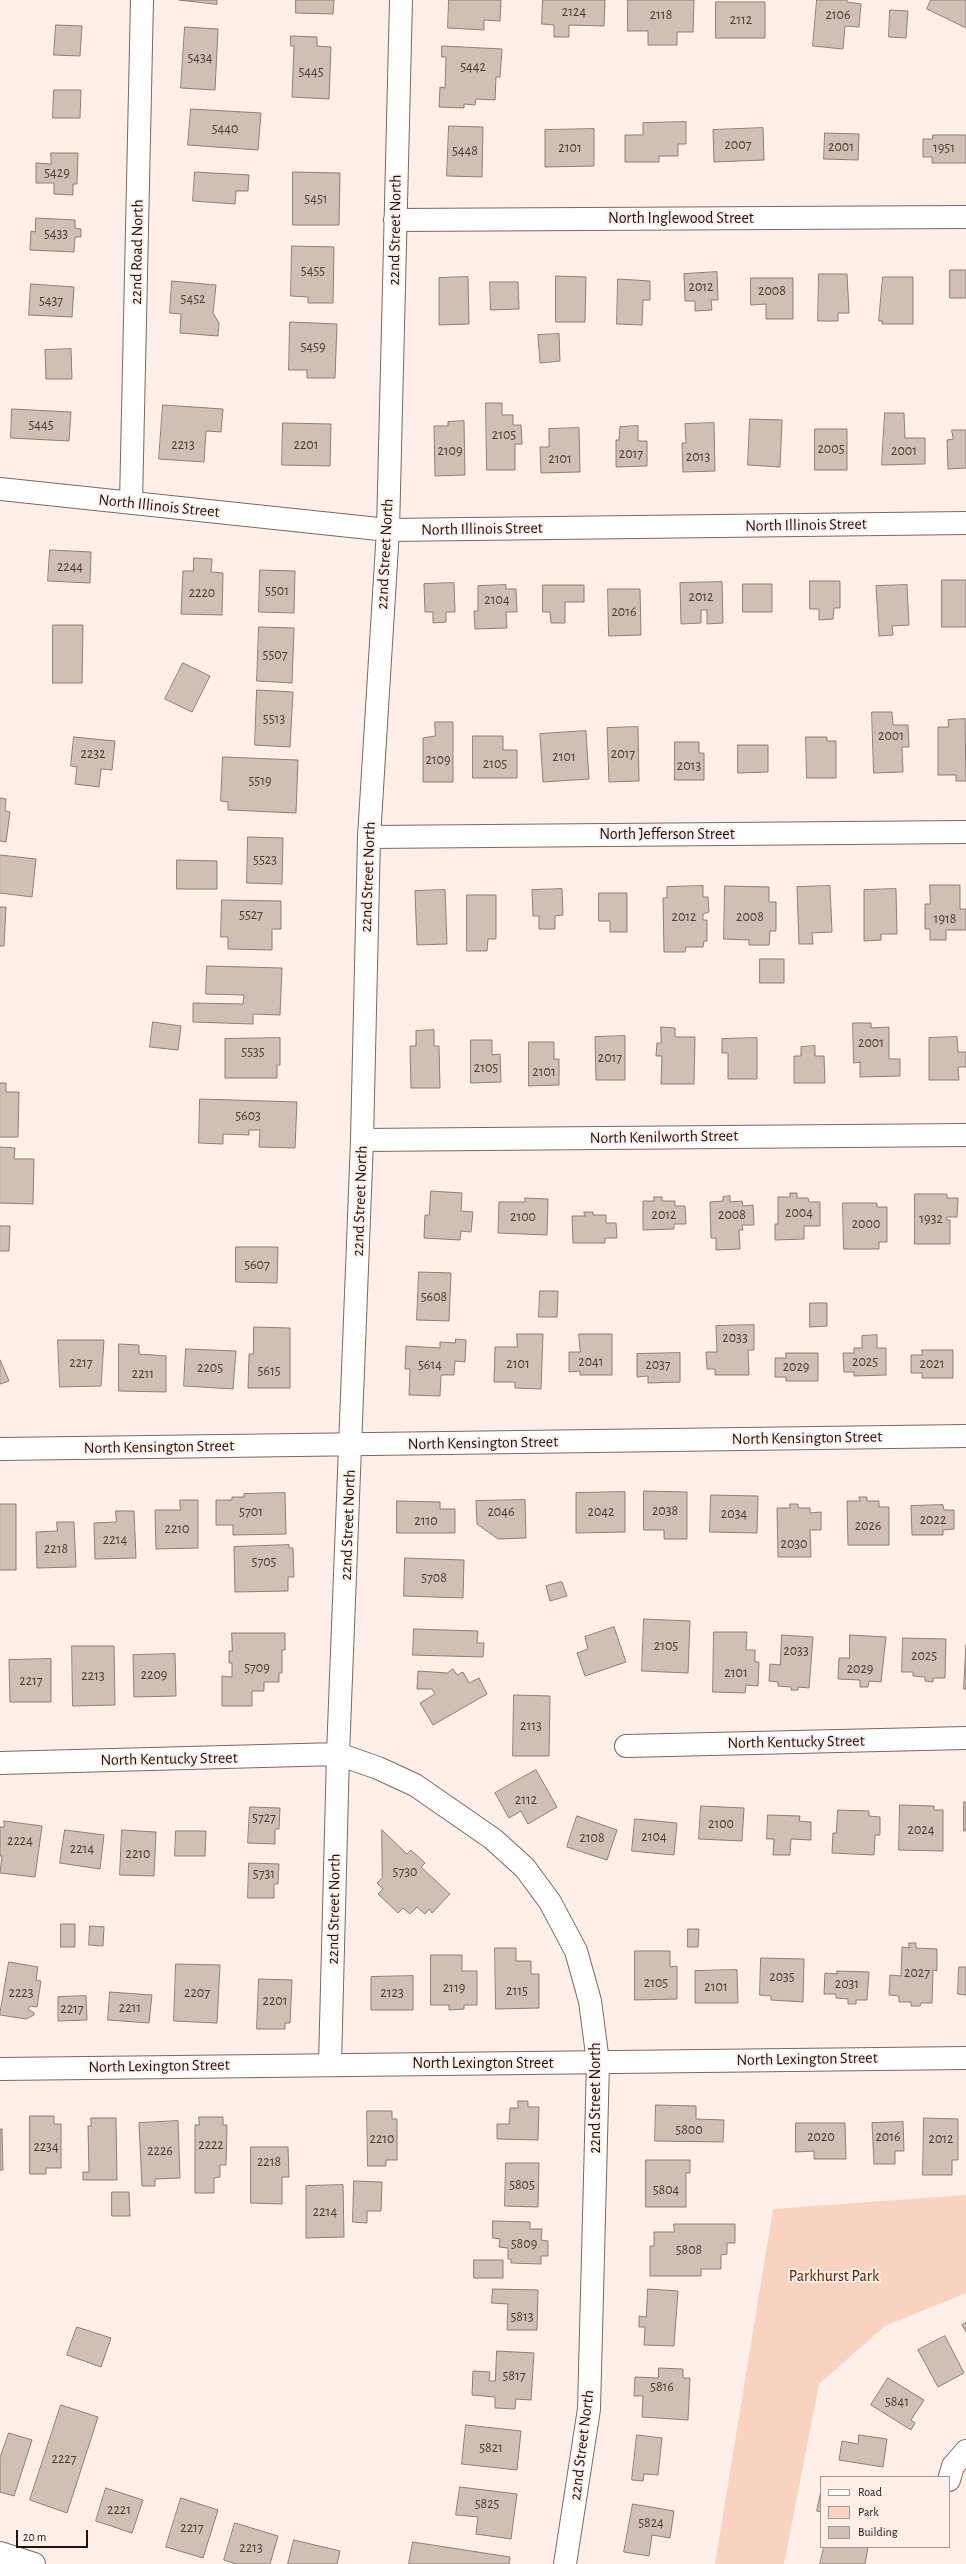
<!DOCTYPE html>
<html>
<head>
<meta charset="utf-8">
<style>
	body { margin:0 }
	#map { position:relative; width:966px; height:2564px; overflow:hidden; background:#ffefe8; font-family:"Alegreya Sans",sans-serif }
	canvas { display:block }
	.legend { position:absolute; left:820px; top:2476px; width:130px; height:72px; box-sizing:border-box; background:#ffefe8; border:1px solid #a49792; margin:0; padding:5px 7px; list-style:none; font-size:12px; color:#1b1411 }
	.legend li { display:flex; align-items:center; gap:8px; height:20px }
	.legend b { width:20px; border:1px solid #a49792 }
	.scale { position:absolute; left:16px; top:2530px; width:72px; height:18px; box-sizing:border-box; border:2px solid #1b1411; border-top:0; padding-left:5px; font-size:12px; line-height:14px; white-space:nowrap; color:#1b1411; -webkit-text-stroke:3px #ffefe8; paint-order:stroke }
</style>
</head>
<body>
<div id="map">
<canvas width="966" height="2564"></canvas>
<ul class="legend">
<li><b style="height:5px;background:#fff"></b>Road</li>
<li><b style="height:11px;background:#f9d2c0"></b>Park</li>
<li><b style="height:11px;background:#d1beb5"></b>Building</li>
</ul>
<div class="scale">20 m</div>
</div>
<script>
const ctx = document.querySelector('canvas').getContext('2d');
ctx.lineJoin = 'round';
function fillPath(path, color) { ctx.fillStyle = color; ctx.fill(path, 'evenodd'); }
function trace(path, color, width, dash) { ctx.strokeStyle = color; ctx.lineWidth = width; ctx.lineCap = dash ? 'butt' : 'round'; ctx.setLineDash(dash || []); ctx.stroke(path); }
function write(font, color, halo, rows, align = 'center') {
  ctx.font = font + ' "Alegreya Sans",sans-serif'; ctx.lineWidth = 4; ctx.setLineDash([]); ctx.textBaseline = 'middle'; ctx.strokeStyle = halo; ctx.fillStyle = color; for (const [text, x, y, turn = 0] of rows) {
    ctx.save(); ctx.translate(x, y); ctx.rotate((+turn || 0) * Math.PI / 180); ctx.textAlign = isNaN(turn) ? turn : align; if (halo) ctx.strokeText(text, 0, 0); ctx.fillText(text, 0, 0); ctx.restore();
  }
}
const green = new Path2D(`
	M966,2195V2293L885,2326L819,2384L784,2564H715L773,2209Z`);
const building = new Path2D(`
	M179,0H217V4Z
	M296,0H334L333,14L296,13Z
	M449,0H501L500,21L484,20V30L448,28Z
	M543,0H605L604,26L569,25V37H554V25L542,24Z
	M628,0H694L693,32H677V45H648V31H628Z
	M817,0H847V2L861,4L859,27L845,26L843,49L813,46Z
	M931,0H966V28L927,9Z
	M716,2H765V38H716Z
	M890,10L908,11L906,38L889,37Z
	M56,25L82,26L80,56L54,55Z
	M185,27L218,29L215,90L181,88Z
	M291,36L317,37V46L331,47L329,99L292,97L294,46H291Z
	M442,46L502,49L500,77H496L495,100L476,99L475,105L464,104V108L439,107L440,87L445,88L446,57H442Z
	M54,90H81L80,118H53Z
	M191,109L261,113L258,150L188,145Z
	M686,122V144H678V156H659V162H625V135H643V123Z
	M449,126L483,127L482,177L447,176Z
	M763,128L764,160L714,162L713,130Z
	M594,129V166L545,167V130Z
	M825,133L859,134L858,160L824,159Z
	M933,135H966V163H932V157H923V139H932Z
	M51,153H78L77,184H73V195L54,194V183H36V163L51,164Z
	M195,172L249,175L248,191H236L235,204L193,201Z
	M293,172L340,173L339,225H293Z
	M36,218L75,220V228L81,229V237H75L74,252L30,250L31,231L35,232Z
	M292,246L334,247L333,303H308V297L291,296Z
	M950,270H966V298H950Z
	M717,272L718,300H711L712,310L695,311V301H685L684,274Z
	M819,274H847L849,313H838V321H818Z
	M556,276L586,277L585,322H556Z
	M468,277L469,324L439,325V278Z
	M883,277H913V324H882V321H879Z
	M751,278H793V319H766V304L751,305Z
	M618,279L650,281V300H643L642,325L617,324Z
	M172,281L216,285L213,313L219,323L218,336L180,333L181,314L170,313Z
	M490,282H518L519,309L491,310Z
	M31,284L74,287L72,317L29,315Z
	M290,322L337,324L335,378H307V370H289Z
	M559,334L560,361L540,363L538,335Z
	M71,349L72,379H46L45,350Z
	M486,403H502V415H513V425H521L522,444H515V470H487Z
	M163,405L223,409L221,432L206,431L204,462L159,459Z
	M12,409L71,412L69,441L11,438Z
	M885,413H904L905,438H925V464L882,465Z
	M750,419L782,420L780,467L748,465Z
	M464,421L465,475L435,476L434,426H448V422Z
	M283,423L331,424L330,466L282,465Z
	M714,423L715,471L683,472L682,443H686L685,424Z
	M638,426V441H647V466L616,467V440H619L620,427Z
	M579,428L580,472L541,473L540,447H549V429Z
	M815,429H847V470H815Z
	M952,430H966V468L948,469L947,440L953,439Z
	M50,550L91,552L90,583L48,581Z
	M194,558L212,559L211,572L223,573L222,615L181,614L183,571H193Z
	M260,570L295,571L294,613L259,612Z
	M942,580H966V627H942Z
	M810,581H840V608H834L833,619L819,620V609H810Z
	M722,582L723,623L707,624V610H701V623L681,624L680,583Z
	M454,583L455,612H446V622L433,623V612H425L424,584Z
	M743,584H772V612H743Z
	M506,585V589H516L517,612H506L507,628L475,629L474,611H478V586Z
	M543,585H584V602H565V623H551L550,612H543Z
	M907,585L909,625L892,626L893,635L879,636L876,586Z
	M608,589H640L641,635L609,636Z
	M53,625H83L82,683H53Z
	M259,627L294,628L292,683L257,681Z
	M183,663L210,676L192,712L165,699Z
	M257,690L293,692L290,747L255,745Z
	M872,712H892L893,725H908L909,747H902L903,772L874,773Z
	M965,719L966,781H956V775H938V727H949L948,720Z
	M435,722H453V782H423V738L435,736Z
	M638,727L639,781L609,782L607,728Z
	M586,731L589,779L543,782L540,734Z
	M473,736H503V750H517V778H473Z
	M74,737L115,741L112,770L101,769L99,787L75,784L77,767L71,766Z
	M806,737H827V741H836V778H807Z
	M675,742H699V753H704V780H675Z
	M738,745H768V772L738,773Z
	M223,757L298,760L296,813L228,810V802L221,801Z
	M0,798L6,799L5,811L10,812L6,842L0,841Z
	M248,837L283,838L282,884L247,883Z
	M0,855L36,859L32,897L0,893Z
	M177,860L217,861V889H177Z
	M930,885H960V909H966V930H946V940H930V929H925V904H930Z
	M703,886V897H708L709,912L703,914V920H707V941H704L703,947H686L685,952H664L663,898H667V887Z
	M725,886L769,887V902H776V931H770L769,945H749V940L724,939Z
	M830,886L832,932L812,933L813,944H799L797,887Z
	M562,889L563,915L555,916V929H539V916H533L532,890Z
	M896,889L897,934H881V940L864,941V890Z
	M445,890L447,944L417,945L415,891Z
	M599,893H627V932H610V921H599Z
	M467,895H496V939H488L487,951H467Z
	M222,900L281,901V929H272V950L228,949V937H221Z
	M0,907H6L4,946H0Z
	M760,959H784V983H760Z
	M207,966L282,968L280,1015L253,1014V1024L193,1022V1003L243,1004L244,995L206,994Z
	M153,1022L181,1026L178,1050L150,1047Z
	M853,1023H871V1028L889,1027V1059H900V1076L860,1077V1062L854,1063Z
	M661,1027L675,1028V1037H695L694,1084H661L662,1056H656L657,1043H661Z
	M434,1030V1046H439L440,1088H411L410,1046H416V1031Z
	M625,1036V1080H596L595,1037Z
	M957,1037L958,1052H966V1067H958L959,1080H929V1038Z
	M280,1038V1065H277V1078H225V1039Z
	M757,1038V1079H728V1053H722V1039Z
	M471,1040H492V1055L500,1054L501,1082L471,1083Z
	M529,1042H554V1059H559V1085L529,1086Z
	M815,1046V1056H824L825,1083H794V1056H801V1047Z
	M0,1083H6V1092H19L18,1137H0Z
	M200,1099L297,1102L295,1148L259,1147L260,1130H249V1135L223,1134V1144L199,1143Z
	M0,1147L15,1148L14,1159H34L33,1204L0,1203Z
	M431,1191L462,1193L461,1211L473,1212L471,1232L461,1231L460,1240L424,1238L425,1215H429Z
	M790,1193H797V1198H808L809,1202H820V1226H804V1239L775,1240V1224H778V1197H790Z
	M915,1194H947V1198H958L957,1217H947V1220H950V1244H915Z
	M730,1196V1202L742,1201L743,1206L753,1205L754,1225H742L743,1230H739L740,1249L716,1250V1238H711L710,1202L723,1201V1197Z
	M654,1197H662V1201H675V1206H685L686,1224H674V1229L643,1230V1201H654Z
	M525,1198L548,1199L547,1235L498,1233L499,1202H525Z
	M843,1203H877V1207H887V1242H879V1249H844Z
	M584,1212H593V1215H606V1223H616L617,1238H605V1243H573L572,1216H585Z
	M0,1226H10L9,1251H0Z
	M236,1247H278L277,1283L236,1282Z
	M419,1272L451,1273L449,1321L417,1320Z
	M540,1291H558L557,1317H539Z
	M810,1303H827V1326L810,1327Z
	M754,1325V1350H748L749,1375H715V1369H707L706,1352H717L716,1326Z
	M254,1327L290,1328V1388H248L249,1354H253Z
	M517,1334H543L541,1389L515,1388V1382H494L495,1347H517Z
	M579,1334H612V1375H580V1371L569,1372V1352H580Z
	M877,1335V1348H886V1375L854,1376V1372H844L843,1353H854V1348H862V1336Z
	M456,1339L466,1340L465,1362L455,1361L454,1375H441L440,1396L409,1395L410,1369H405L406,1346L440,1348V1342L455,1343Z
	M58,1340H104L101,1386L60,1387Z
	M119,1344L139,1345V1354L166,1356V1392L119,1391Z
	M186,1349L236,1351L233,1389L184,1386Z
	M922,1350H953V1378H922V1373H911V1355H922Z
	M680,1353V1382L648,1383V1376L637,1377V1354Z
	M786,1353H818V1381H786V1377H775V1358H786Z
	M0,1360L9,1381L0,1384Z
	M644,1491L687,1492V1539H664V1530H644Z
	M625,1492V1532L576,1533V1493Z
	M285,1493L286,1534L233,1535V1525H216V1500H232V1497H244V1494Z
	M711,1495L758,1496L757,1533L710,1532Z
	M859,1497H867V1501H879V1507H889V1545H848L847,1501H860Z
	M180,1500H198V1548L156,1549L155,1510H180Z
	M525,1500L526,1538L498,1539L477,1524L476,1501Z
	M397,1501L440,1502V1509H455V1533H397Z
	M0,1504H16V1570H0Z
	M790,1504H798V1508H810V1513L821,1512V1530H810L811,1557H778L777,1508H790Z
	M943,1505L944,1510H954V1529L943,1530V1535H912L911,1506Z
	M116,1511H134L136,1558L95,1559L94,1523L116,1522Z
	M57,1522H74L76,1567L37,1568L36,1532L57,1531Z
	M289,1545V1548H293L294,1577H288V1591L235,1592L234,1547Z
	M405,1558L464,1560L463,1598L404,1596Z
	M562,1582L567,1596L550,1601L546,1586Z
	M644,1619L690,1621L688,1673L642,1671Z
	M614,1627L626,1662L585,1676L577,1653L588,1649L585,1637Z
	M414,1629L478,1631L477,1643H484L483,1657L413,1655Z
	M714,1632H747L746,1650H755V1662H759L758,1686L746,1685L745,1693L713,1692Z
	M232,1633H285V1650H282V1673H279V1682H264V1691H252V1706H222V1676L232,1677V1663H229V1651H232Z
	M782,1635L813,1637L809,1688L798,1687V1690H791V1687L778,1686V1682L769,1681L770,1664L780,1665Z
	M850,1635L886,1637L881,1682L869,1681L868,1687H860V1680L838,1679L839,1658H849Z
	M903,1638L946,1639L945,1678H933V1682L925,1681V1677L913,1676V1672H902Z
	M966,1645V1689H964Z
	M72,1646H114L115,1705L73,1706Z
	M175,1654L176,1696L134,1697L133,1655Z
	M51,1659V1702H10L9,1660Z
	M453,1669L457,1675L463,1672L469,1683L479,1678L487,1694L433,1725L420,1703L435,1694L432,1689H417L418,1671L447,1673Z
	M514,1695L550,1696L549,1756H513Z
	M536,1770L557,1807L528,1824L521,1811L509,1818L495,1793Z
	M964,1802H966V1831H964Z
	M900,1805L934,1806V1810H943V1851L899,1850Z
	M701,1806L744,1808L742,1841L699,1839Z
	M250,1807L280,1808L279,1829H275V1844L248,1843Z
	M838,1810L869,1811V1816L880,1817V1835H875L874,1855L832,1853L833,1833H836Z
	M768,1815L800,1816L799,1821L811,1822V1840L791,1839L790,1855H773L774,1839H767Z
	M577,1816L617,1830L607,1860L567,1847Z
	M635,1819L677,1823L674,1855L632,1851Z
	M4,1821L42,1826L35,1877L0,1873L2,1856H0V1827H4Z
	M65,1830L104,1835L100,1869L60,1863Z
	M122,1830L156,1832L154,1876L120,1875Z
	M382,1830L407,1854L411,1850L425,1863L421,1867L450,1894L432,1913L429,1909L425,1914L417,1907L410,1914L403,1908L398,1913L378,1894L383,1889L377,1883L382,1878Z
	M176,1831H206L205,1856H175Z
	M249,1863L279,1864L278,1884H274V1898H248Z
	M61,1924H75V1947H61Z
	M90,1926L104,1927L103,1946L89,1945Z
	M688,1929H699L698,1947H688Z
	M909,1943H916V1948L937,1949V1971L933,1970L932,2003H921L920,2006H911V2002H899V1996L889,1995L890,1975L901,1976L902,1947L909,1948Z
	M495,1948H516V1961H531V1974H539V2008L496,2009Z
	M635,1951H670V1967L677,1966V1999L635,2000Z
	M431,1955H462V1971H477V2005H464V2009L449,2010V2005H431Z
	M761,1958L804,1959L803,2002L771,2000V1996L760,1995Z
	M9,1962L38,1967L36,1980L41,1981L37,2007L30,2006L28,2009L34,2013V2015L26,2019L0,2015Z
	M176,1964L220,1965L217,2023L174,2021Z
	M959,1967H966V1995L958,1994Z
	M737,1970L738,2003H695V1971Z
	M837,1971L869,1972L867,2000H856V2004H848V1999L836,1998V1994H824L825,1973L837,1974Z
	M413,1976V2010H371V1977Z
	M259,1979L292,1980L290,2023H285V2029H257Z
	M110,1992L152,1995L149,2023L108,2020Z
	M86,1996L87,2020L58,2021V1997Z
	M518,2101H528V2107H539L538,2140L497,2139V2124H509L510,2108H518Z
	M656,2105L696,2106V2119L724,2120L723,2142L655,2141Z
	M367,2111H392V2119H397V2160H386V2166H368Z
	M30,2116H54V2124H61V2168H46V2174H30Z
	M199,2117H223V2125H227L226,2165H220V2177L214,2178V2193H195V2125H199Z
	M91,2118H116L117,2180H83V2172H89L88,2126H91Z
	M924,2118L958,2119V2160H952V2175H923Z
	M178,2121L180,2178L155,2179V2186H142L139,2123Z
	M903,2122L904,2151H895V2164H874L872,2123Z
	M796,2123H845L846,2159H814V2151L796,2152Z
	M2,2129L3,2170H0V2130Z
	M251,2147H288L289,2177H282V2204L251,2203Z
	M646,2160H690V2173H686V2207H646Z
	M506,2163H539L538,2207L505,2206Z
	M354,2181L382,2182L381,2211H367V2223L353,2222Z
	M343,2185L344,2237L306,2238V2186Z
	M112,2192H129L130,2216H112Z
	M493,2221L530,2222V2229H542L541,2240L548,2241V2256H541V2264L511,2263V2259H508V2248L499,2247L500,2239L493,2238Z
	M674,2224H735V2243H727V2254L721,2255V2269H701V2276H650V2246H654V2232H674Z
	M474,2260H503V2278H474Z
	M493,2289L538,2290L537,2330H507L508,2304L492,2303Z
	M648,2289L678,2291L674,2346L644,2345L645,2327H639V2316L646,2317Z
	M966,2323V2332L962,2325Z
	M77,2327L111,2338L101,2367L67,2355Z
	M945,2336L964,2373L938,2387L918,2350Z
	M497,2351L534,2353L531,2400L516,2399L515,2409L495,2408V2397L472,2395L473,2371L490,2372L489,2381H495Z
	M659,2368L683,2369V2378H690L688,2420L642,2417L643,2396H634L635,2377L658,2378Z
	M888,2378L924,2400L911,2420L915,2423L911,2430L871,2405Z
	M61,2405L98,2417L67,2513L30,2500Z
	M466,2425L521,2431L517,2470L462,2464Z
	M9,2433L32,2440L14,2496L0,2492V2458Z
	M637,2435L662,2438L658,2475L644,2474L643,2481L632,2480Z
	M859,2435L887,2439L883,2467L839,2460L842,2441L858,2444Z
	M460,2487L517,2494L511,2539L476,2534L478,2517L456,2515Z
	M106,2488L143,2500L132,2533L96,2521Z
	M821,2491V2512L817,2511Z
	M181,2498L218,2510L203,2558L166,2547Z
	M633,2504L674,2511L670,2538L652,2535L649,2556L624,2552Z
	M235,2523L278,2536L270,2564H236L224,2560Z
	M294,2540L340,2551L337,2564H288Z
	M413,2542L510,2557L509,2564H409Z
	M824,2547H868L865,2564H820Z`);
const street = new Path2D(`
	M395,220L966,217
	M0,489L388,530L966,523
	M131,503L142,0
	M369,837L966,832
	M362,1140L966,1135
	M0,1449L966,1436
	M626,1746L966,1738
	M0,1763L338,1754L378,1768L415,1785L493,1839L525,1868L550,1902L576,1951L590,2001L598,2062L589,2409L565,2564
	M330,2064L338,1754L362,1140L369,837L388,530L401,0
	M949,2480L953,2466L966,2451
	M0,2553L34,2564`);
const secondary = new Path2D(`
	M0,2069L966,2058`);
const numberNames = [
	["2124",574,12],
	["2118",661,15],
	["2106",838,15],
	["2112",741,20],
	["5434",200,58],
	["5442",473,67],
	["5445",311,72],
	["5440",225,129],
	["2007",738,145],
	["2001",841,147],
	["2101",570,148],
	["1951",944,148],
	["5448",465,151],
	["5429",57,173],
	["5451",316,199],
	["5433",56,234],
	["5455",313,271],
	["2012",701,287],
	["2008",772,291],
	["5452",193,299],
	["5437",51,301],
	["5459",313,347],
	["5445",41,425],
	["2105",504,435],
	["2213",183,445],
	["2201",306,445],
	["2005",831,449],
	["2109",450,451],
	["2001",904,451],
	["2017",631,454],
	["2013",698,457],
	["2101",560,459],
	["2244",70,567],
	["5501",277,591],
	["2220",202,593],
	["2012",701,597],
	["2104",497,600],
	["2016",624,612],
	["5507",275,655],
	["5513",274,719],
	["2001",891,736],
	["2232",93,754],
	["2017",623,754],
	["2101",564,757],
	["2109",438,760],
	["2105",495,764],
	["2013",689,766],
	["5519",260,781],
	["5523",265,860],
	["5527",251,915],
	["2012",684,917],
	["2008",750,917],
	["1918",945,919],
	["2001",871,1043],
	["5535",253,1052],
	["2017",610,1058],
	["2105",486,1068],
	["2101",544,1072],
	["5603",248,1116],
	["2004",799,1213],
	["2012",664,1215],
	["2008",732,1215],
	["2100",523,1217],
	["1932",931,1219],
	["2000",866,1224],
	["5607",257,1265],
	["5608",434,1297],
	["2033",735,1338],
	["2041",591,1362],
	["2025",865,1362],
	["2217",81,1363],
	["2101",518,1364],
	["2021",932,1364],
	["5614",430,1365],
	["2037",658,1365],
	["2029",796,1367],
	["2205",210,1368],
	["5615",269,1371],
	["2211",143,1374],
	["2038",665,1511],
	["5701",251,1512],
	["2046",501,1512],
	["2042",601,1512],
	["2034",734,1514],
	["2022",933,1520],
	["2110",426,1521],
	["2026",868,1526],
	["2210",177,1529],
	["2214",115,1540],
	["2030",794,1544],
	["2218",56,1549],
	["5705",264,1562],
	["5708",434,1578],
	["2105",666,1646],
	["2033",796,1651],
	["2025",924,1656],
	["5709",257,1668],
	["2029",860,1669],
	["2101",736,1673],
	["2209",154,1675],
	["2213",93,1676],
	["2217",31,1681],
	["2113",531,1726],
	["2112",526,1800],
	["5727",264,1818],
	["2100",721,1824],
	["2024",921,1830],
	["2104",654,1837],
	["2108",592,1838],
	["2224",20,1841],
	["2214",82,1849],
	["2210",138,1854],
	["5730",405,1872],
	["5731",264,1874],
	["2027",917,1973],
	["2035",782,1977],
	["2105",656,1983],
	["2031",847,1984],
	["2101",716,1987],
	["2119",454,1988],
	["2115",517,1991],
	["2223",21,1993],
	["2207",197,1993],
	["2123",392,1993],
	["2201",275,2001],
	["2211",130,2008],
	["2217",72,2009],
	["5800",689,2130],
	["2020",821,2137],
	["2016",888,2137],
	["2210",382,2139],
	["2012",941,2139],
	["2222",211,2145],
	["2234",46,2147],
	["2226",160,2151],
	["2218",269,2162],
	["5805",522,2185],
	["5804",666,2190],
	["2214",325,2212],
	["5809",524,2244],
	["5808",689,2250],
	["5813",522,2317],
	["5817",514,2376],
	["5816",662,2387],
	["5841",897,2402],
	["5821",491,2448],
	["2227",64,2459],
	["5825",487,2504],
	["2221",119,2510],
	["5824",651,2523],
	["2217",192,2528],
	["2213",251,2548]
];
const streetNames = [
	["North Inglewood Street",681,218],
	["22nd Street North",395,230,-89],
	["22nd Road North",137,252,-89],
	["North Illinois Street",159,506,6],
	["North Illinois Street",806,525,-1],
	["North Illinois Street",482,529,-1],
	["22nd Street North",385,554,-87],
	["North Jefferson Street",667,834],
	["22nd Street North",368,877,-88],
	["North Kenilworth Street",664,1137,-1],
	["22nd Street North",360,1201,-88],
	["North Kensington Street",807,1438,-1],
	["North Kensington Street",483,1443,-1],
	["North Kensington Street",159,1447,-1],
	["22nd Street North",348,1525,-88],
	["North Kentucky Street",796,1742,-1],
	["North Kentucky Street",169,1759,-1],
	["22nd Street North",334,1909,-89],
	["North Lexington Street",807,2059,-1],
	["North Lexington Street",483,2063],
	["North Lexington Street",159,2066,-1],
	["22nd Street North",595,2098,-90],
	["22nd Street North",582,2445,-83]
];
const parkNames = [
	["Parkhurst Park",834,2276]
];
fillPath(green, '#f9d2c0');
fillPath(building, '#d1beb5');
trace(building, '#8f7e76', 1);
trace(street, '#786860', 24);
trace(secondary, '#786860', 24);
trace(street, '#fff', 22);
trace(secondary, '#fff', 22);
write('14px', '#483e3a', null, numberNames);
write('16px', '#1b1411', '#ffefe8', streetNames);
write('16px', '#572202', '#ffefe8', parkNames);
</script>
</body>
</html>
